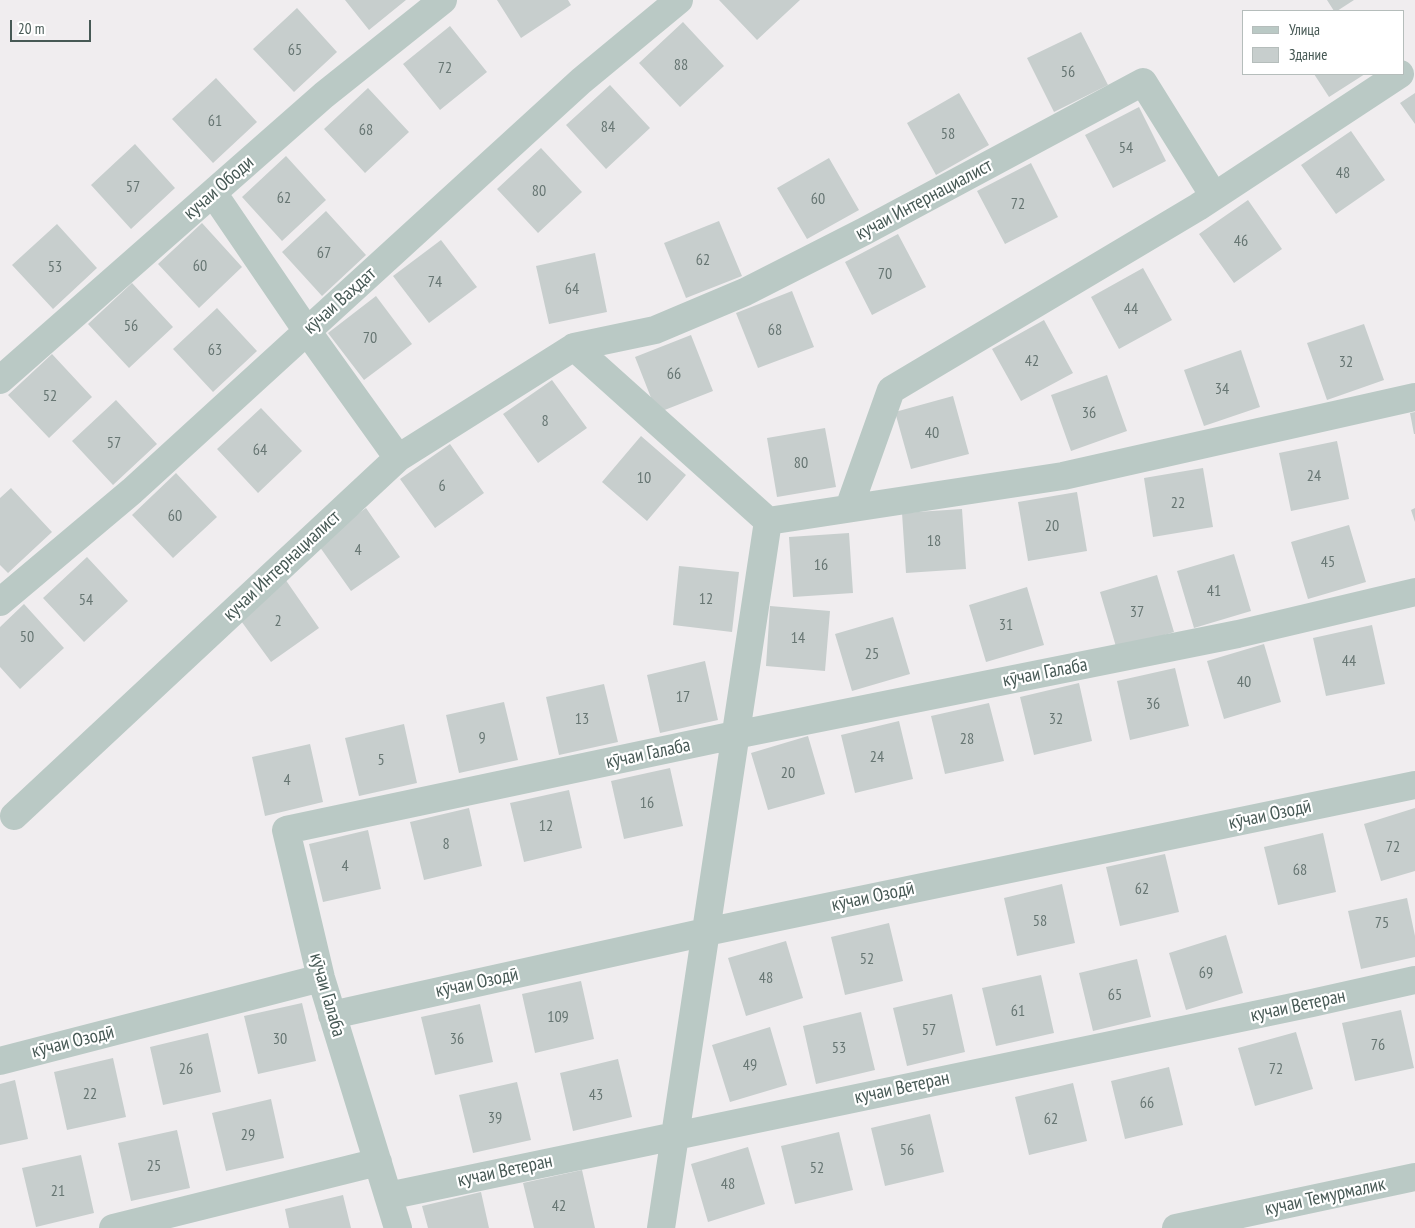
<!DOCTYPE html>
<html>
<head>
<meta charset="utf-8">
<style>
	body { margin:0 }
	#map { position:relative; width:1415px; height:1228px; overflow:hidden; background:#f0edef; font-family:"PT Sans Narrow",sans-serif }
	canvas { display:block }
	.legend { position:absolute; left:1242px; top:10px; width:162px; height:65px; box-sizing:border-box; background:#fff; border:1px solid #b5bdbb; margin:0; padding:6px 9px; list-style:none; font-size:15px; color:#475955 }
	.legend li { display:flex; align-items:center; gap:10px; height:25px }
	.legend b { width:25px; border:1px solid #b5bdbb }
	.scale { position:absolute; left:10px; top:20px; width:81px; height:22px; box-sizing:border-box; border:2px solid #475955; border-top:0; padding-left:6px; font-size:15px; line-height:18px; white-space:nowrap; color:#475955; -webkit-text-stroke:4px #fff; paint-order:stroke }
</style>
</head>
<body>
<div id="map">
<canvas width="1415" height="1228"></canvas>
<ul class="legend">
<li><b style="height:6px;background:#bac9c5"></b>Улица</li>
<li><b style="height:14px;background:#c7cecd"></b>Здание</li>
</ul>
<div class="scale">20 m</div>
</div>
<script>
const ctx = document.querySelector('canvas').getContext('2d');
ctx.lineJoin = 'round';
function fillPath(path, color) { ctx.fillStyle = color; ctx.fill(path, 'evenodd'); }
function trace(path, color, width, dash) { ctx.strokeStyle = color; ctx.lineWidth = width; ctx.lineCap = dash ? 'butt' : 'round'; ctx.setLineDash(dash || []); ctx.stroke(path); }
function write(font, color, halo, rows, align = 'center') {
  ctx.font = font + ' "PT Sans Narrow",sans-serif'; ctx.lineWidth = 4.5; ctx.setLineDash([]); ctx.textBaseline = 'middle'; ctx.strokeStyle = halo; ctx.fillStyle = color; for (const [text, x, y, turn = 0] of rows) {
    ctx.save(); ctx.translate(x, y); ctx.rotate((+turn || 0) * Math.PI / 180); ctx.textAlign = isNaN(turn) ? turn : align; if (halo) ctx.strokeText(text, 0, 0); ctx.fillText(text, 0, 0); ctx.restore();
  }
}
const building = new Path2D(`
	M345,0H406L369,30Z
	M497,0H568L571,5L521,38Z
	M719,0H800L757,40Z
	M1327,0H1354L1337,11H1334Z
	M297,8L337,52L294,92L253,49Z
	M683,22L724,66L680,107L639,63Z
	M450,26L487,72L440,110L403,64Z
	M1081,32L1108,85L1054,112L1027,58Z
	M1314,74H1365L1329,97Z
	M216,78L257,122L213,163L172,119Z
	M610,85L650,128L606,169L566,125Z
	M368,88L409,132L365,173L324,129Z
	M959,93L989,145L936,175L907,123Z
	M1415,93V124L1400,103Z
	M1139,107L1166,161L1113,188L1085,135Z
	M1351,131L1385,180L1336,214L1301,165Z
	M135,144L175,188L131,229L91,185Z
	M541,148L582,192L538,233L497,189Z
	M286,156L326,200L282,241L242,197Z
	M829,158L859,210L807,239L777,188Z
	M1031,163L1058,217L1005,244L977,191Z
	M1248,200L1282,249L1234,283L1199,234Z
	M326,211L366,255L322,296L282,252Z
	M719,221L742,276L686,298L664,243Z
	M202,223L242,267L199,308L158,264Z
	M57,224L97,268L53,309L12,265Z
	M898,234L926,287L872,315L845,262Z
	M441,240L477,287L429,323L393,276Z
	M595,253L607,312L549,324L536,266Z
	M1143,268L1172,320L1119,349L1091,297Z
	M132,283L173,327L129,368L88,324Z
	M792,291L814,347L758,368L736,313Z
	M376,296L412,344L364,380L328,333Z
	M217,308L257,351L213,392L173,349Z
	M1044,320L1073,373L1021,401L992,349Z
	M1364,324L1384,380L1327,400L1307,343Z
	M691,335L713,391L657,413L635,357Z
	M1241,350L1260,407L1204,426L1184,370Z
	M52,354L92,397L49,438L8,395Z
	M1107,375L1127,431L1071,451L1051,395Z
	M552,380L587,428L538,463L503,414Z
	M953,396L969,454L911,469L895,412Z
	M116,400L157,444L113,485L72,441Z
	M261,408L302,451L258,493L217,449Z
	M1415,412V434H1414L1410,413Z
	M825,428L836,487L777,497L767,438Z
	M641,436L686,475L647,521L602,482Z
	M1337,441L1349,499L1291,511L1279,453Z
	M450,444L484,493L435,528L400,479Z
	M1203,468L1213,527L1153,537L1144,478Z
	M176,473L217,517L173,558L132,515Z
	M11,488L52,532L8,573L0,565V498Z
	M1077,492L1087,551L1028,561L1018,502Z
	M366,508L400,557L351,591L317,543Z
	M1415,508V522L1411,510Z
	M962,509L966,569L906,573L902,513Z
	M1349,525L1366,582L1308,599L1291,542Z
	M849,533L853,593L793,597L789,537Z
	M1234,554L1251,611L1194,628L1177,571Z
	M87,557L128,601L84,642L43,598Z
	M679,566L739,572L732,632L673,625Z
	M1157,575L1174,632L1117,650L1100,592Z
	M285,579L319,628L271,662L236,614Z
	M1027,587L1044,645L986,662L969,605Z
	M24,604L64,648L20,689L0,667V627Z
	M770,606L830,611L825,671L766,666Z
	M893,617L910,674L852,691L835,634Z
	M1372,625L1385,684L1326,696L1313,638Z
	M1264,644L1281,702L1224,719L1207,661Z
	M705,661L718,720L660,733L647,675Z
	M1175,668L1189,726L1130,740L1117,681Z
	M1079,683L1092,741L1034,755L1020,697Z
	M604,684L618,742L559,755L546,697Z
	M504,702L518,760L459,773L446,715Z
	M989,703L1004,761L945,774L931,716Z
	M899,721L913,779L855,793L841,735Z
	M404,724L417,783L359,796L345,738Z
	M808,736L825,794L768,810L751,753Z
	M310,744L323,802L265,816L252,757Z
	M670,768L683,826L624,839L611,781Z
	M569,790L582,848L524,862L510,803Z
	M469,808L482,866L424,880L410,822Z
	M1415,808V871L1381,881L1364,824Z
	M368,830L381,889L323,902L309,844Z
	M1323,833L1336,892L1278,905L1264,847Z
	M1165,854L1179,912L1120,926L1106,867Z
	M1062,884L1075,943L1017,956L1004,898Z
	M1407,898L1415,936V957L1361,969L1348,911Z
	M889,923L903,981L845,995L831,937Z
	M1226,935L1243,993L1186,1010L1169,953Z
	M786,941L803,998L746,1016L728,958Z
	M1137,959L1151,1017L1093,1031L1079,973Z
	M1041,975L1054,1033L996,1046L982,988Z
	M581,981L594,1039L535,1053L522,994Z
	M952,994L965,1052L907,1066L893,1008Z
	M302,1003L316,1061L258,1074L244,1016Z
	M480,1004L493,1062L435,1075L421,1017Z
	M1401,1010L1414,1068L1355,1081L1342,1023Z
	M861,1012L875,1070L816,1084L803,1026Z
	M770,1027L787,1085L730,1102L712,1045Z
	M1296,1032L1313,1089L1255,1106L1238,1048Z
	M208,1033L221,1092L163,1105L150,1047Z
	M113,1058L126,1117L67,1130L54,1072Z
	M618,1059L632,1117L573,1131L560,1073Z
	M1169,1067L1183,1125L1125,1139L1111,1081Z
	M15,1080L28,1139L0,1145V1084Z
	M517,1082L531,1140L473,1153L459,1095Z
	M1073,1083L1087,1141L1029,1155L1015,1097Z
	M271,1099L284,1158L226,1171L212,1113Z
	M930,1114L944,1172L885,1186L871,1128Z
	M177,1130L190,1188L131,1201L118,1143Z
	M839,1132L853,1190L795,1204L781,1146Z
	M748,1147L765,1204L708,1222L691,1164Z
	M81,1155L94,1213L36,1227L22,1168Z
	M582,1170L595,1228H534L523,1183Z
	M481,1192L489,1228H428L422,1206Z
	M343,1195L351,1228H289L285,1209Z`);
const minor = new Path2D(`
	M213,193L307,331L398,458
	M574,347L655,330L745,292L865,231L1143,82L1214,196
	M0,380L324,95L443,0
	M849,508L891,390L1198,207L1400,74
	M0,602L132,491L581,81L679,0
	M14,816L398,458L574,347L768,521
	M332,1015L706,932L1415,785
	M0,1061L321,978
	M388,1196L1312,1003L1415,980
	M113,1228L378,1162
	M398,1228L321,978L286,830L735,735L1238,634L1415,592
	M661,1228L768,521L1063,476L1415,397
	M1176,1228L1415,1177`);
const numberNames = [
	["65",295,50],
	["88",681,65],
	["72",445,68],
	["56",1068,72],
	["61",215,121],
	["84",608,127],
	["68",366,130],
	["58",948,134],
	["54",1126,148],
	["48",1343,173],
	["57",133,187],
	["80",539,191],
	["62",284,198],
	["60",818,199],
	["72",1018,204],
	["46",1241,241],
	["67",324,253],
	["62",703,260],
	["60",200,266],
	["53",55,267],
	["70",885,274],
	["74",435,282],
	["64",572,289],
	["44",1131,309],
	["56",131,326],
	["68",775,330],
	["70",370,338],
	["63",215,350],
	["42",1032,361],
	["32",1346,362],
	["66",674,374],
	["34",1222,389],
	["52",50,396],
	["36",1089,413],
	["8",545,421],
	["40",932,433],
	["57",114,443],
	["64",260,450],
	["80",801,463],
	["24",1314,476],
	["10",644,478],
	["6",442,486],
	["22",1178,503],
	["60",175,516],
	["20",1052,526],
	["18",934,541],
	["4",358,550],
	["45",1328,562],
	["16",821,565],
	["41",1214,591],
	["12",706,599],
	["54",86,600],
	["37",1137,612],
	["2",278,621],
	["31",1006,625],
	["50",27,637],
	["14",798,638],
	["25",872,654],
	["44",1349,661],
	["40",1244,682],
	["17",683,697],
	["36",1153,704],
	["13",582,719],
	["32",1056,719],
	["9",482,738],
	["28",967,739],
	["24",877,757],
	["5",381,760],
	["20",788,773],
	["4",287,780],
	["16",647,803],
	["12",546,826],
	["8",446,844],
	["72",1393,847],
	["4",345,866],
	["68",1300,870],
	["62",1142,889],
	["58",1040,921],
	["75",1382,923],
	["52",867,959],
	["69",1206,973],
	["48",766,978],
	["65",1115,995],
	["61",1018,1011],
	["109",558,1017],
	["57",929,1030],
	["30",280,1039],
	["36",457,1039],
	["76",1378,1045],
	["53",839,1048],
	["49",750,1065],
	["26",186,1069],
	["72",1276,1069],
	["22",90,1094],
	["43",596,1095],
	["66",1147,1103],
	["39",495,1118],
	["62",1051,1119],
	["29",248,1135],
	["56",907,1150],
	["25",154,1166],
	["52",817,1168],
	["48",728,1184],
	["21",58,1191],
	["42",559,1206]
];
const streetNames = [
	["кучаи Ободи",219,188,-41],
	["кучаи Интернациалист",924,200,-28],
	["кӯчаи Ваҳдат",340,301,-42],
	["кучаи Интернациалист",282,566,-43],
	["кӯчаи Галаба",1045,673,-11],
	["кӯчаи Галаба",648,754,-12],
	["кӯчаи Озодӣ",1270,815,-12],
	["кӯчаи Озодӣ",873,897,-12],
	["кӯчаи Озодӣ",477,983,-12],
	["кӯчаи Галаба",327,995,74],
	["кучаи Ветеран",1298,1006,-12],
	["кӯчаи Озодӣ",73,1042,-14],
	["кучаи Ветеран",902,1088,-12],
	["кучаи Ветеран",505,1171,-12],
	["кучаи Темурмалик",1325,1197,-12]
];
fillPath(building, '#c7cecd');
trace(minor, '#bac9c5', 28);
write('16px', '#677673', null, numberNames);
write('19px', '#475955', '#fff', streetNames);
</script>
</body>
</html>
